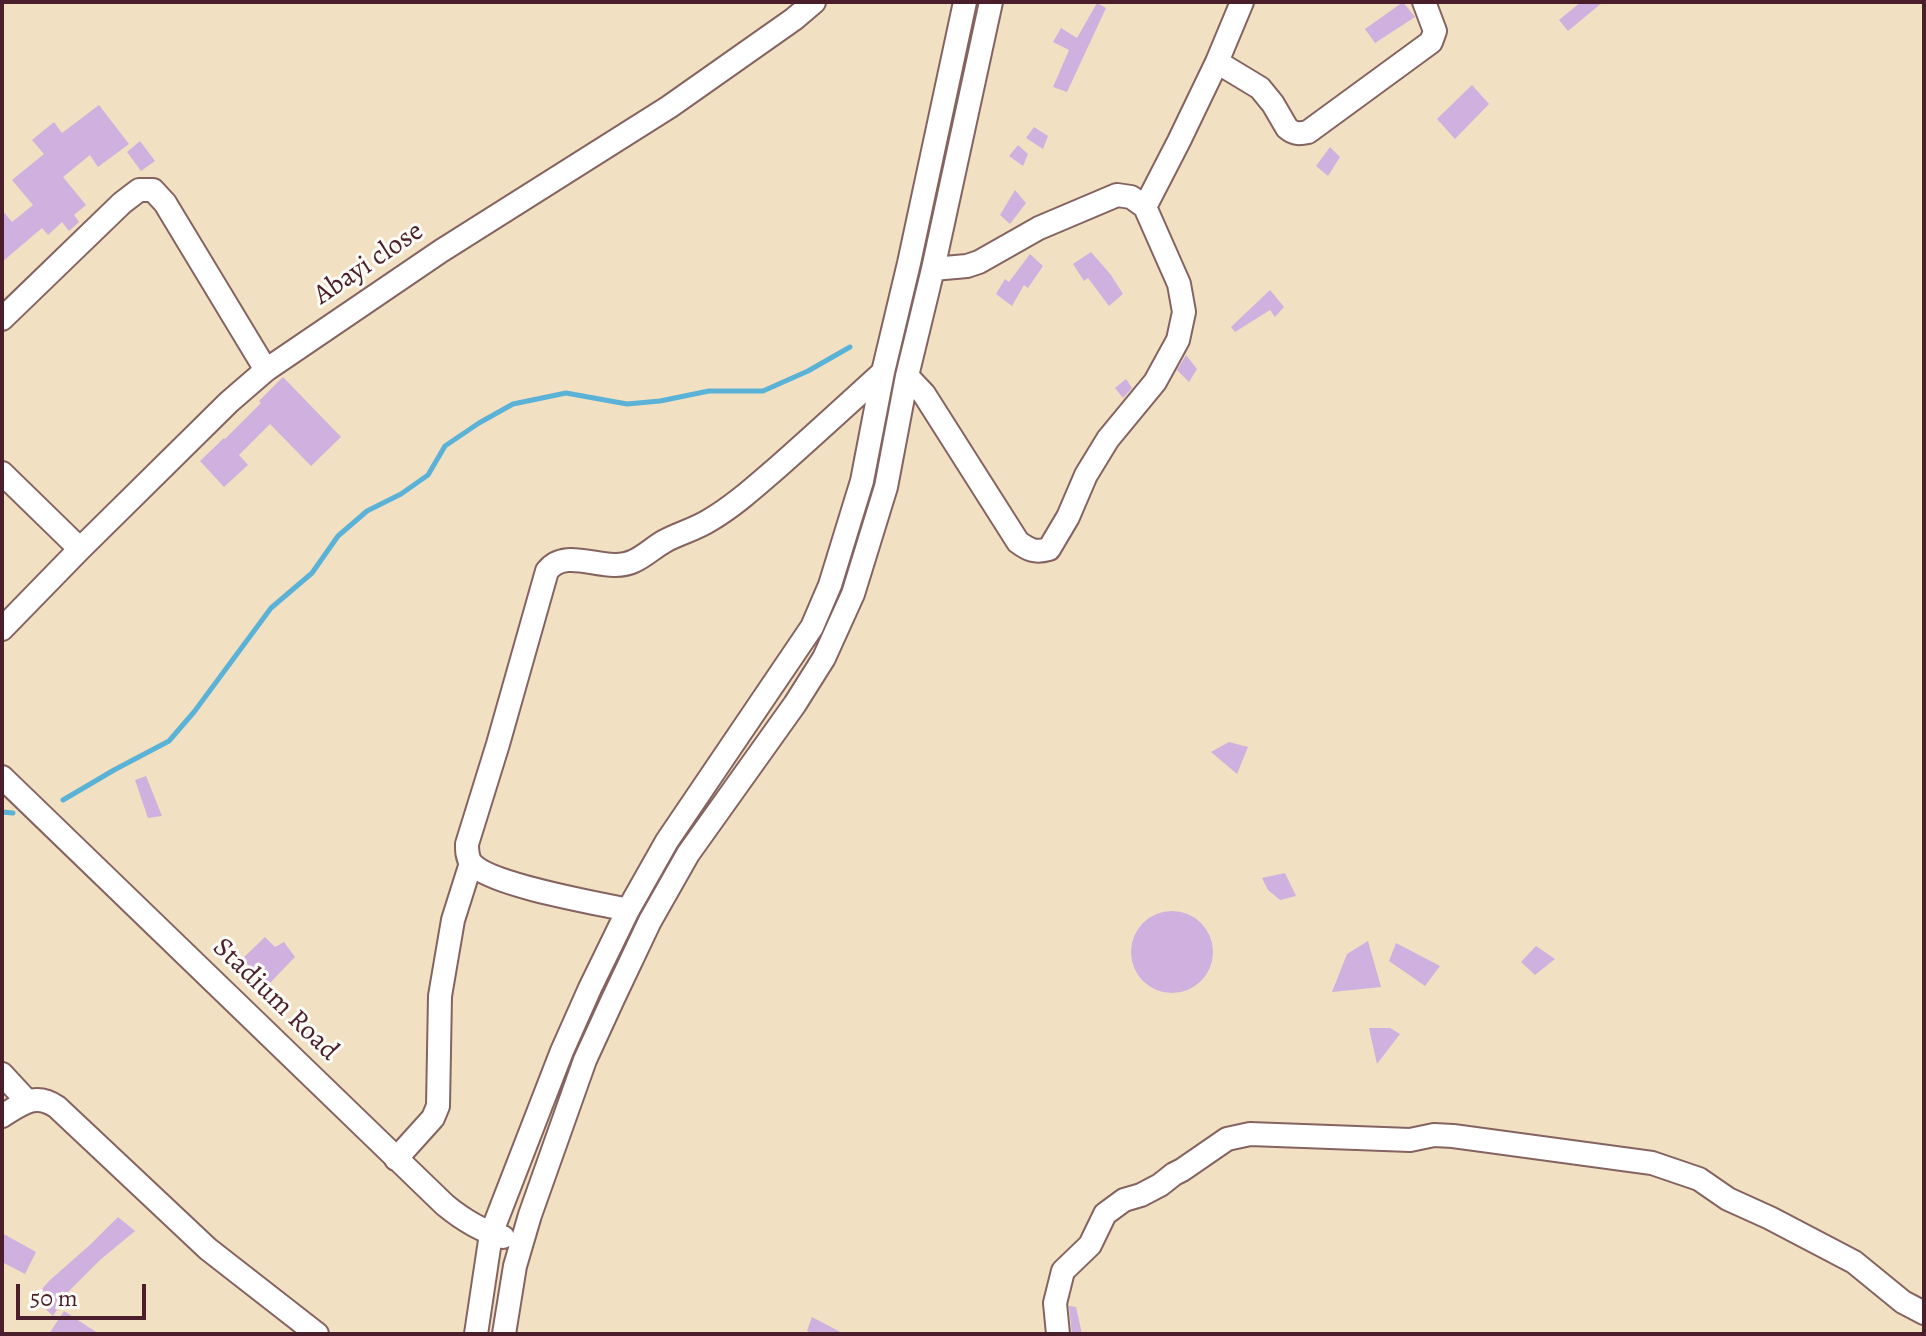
<!DOCTYPE html>
<html>
<head>
<meta charset="utf-8">
<style>
	body { margin:0 }
	#map { position:relative; width:1926px; height:1336px; overflow:hidden; background:#f2e0c3; font-family:Alegreya,serif }
	canvas { display:block }
	.frame { position:absolute; inset:0; border:4px solid #4a1f2b; pointer-events:none }
	.scale { position:absolute; left:16px; top:1284px; width:130px; height:36px; box-sizing:border-box; border:4px solid #4a1f2b; border-top:0; padding-left:10px; font-size:24px; line-height:28px; white-space:nowrap; color:#4a1f2b; -webkit-text-stroke:6px #fdfcf7; paint-order:stroke }
</style>
</head>
<body>
<div id="map">
<canvas width="1926" height="1336"></canvas>
<div class="frame"></div>
<div class="scale">50 m</div>
</div>
<script>
const ctx = document.querySelector('canvas').getContext('2d');
ctx.lineJoin = 'round';
function trace(path, color, width, dash) { ctx.strokeStyle = color; ctx.lineWidth = width; ctx.lineCap = dash ? 'butt' : 'round'; ctx.setLineDash(dash || []); ctx.stroke(path); }
function fillPath(path, color) { ctx.fillStyle = color; ctx.fill(path, 'evenodd'); }
function write(font, color, halo, rows, align = 'center') {
  ctx.font = font + ' Alegreya,serif'; ctx.lineWidth = 6; ctx.setLineDash([]); ctx.textBaseline = 'middle'; ctx.strokeStyle = halo; ctx.fillStyle = color; for (const [text, x, y, turn = 0] of rows) {
    ctx.save(); ctx.translate(x, y); ctx.rotate((+turn || 0) * Math.PI / 180); ctx.textAlign = isNaN(turn) ? turn : align; if (halo) ctx.strokeText(text, 0, 0); ctx.fillText(text, 0, 0); ctx.restore();
  }
}
const stream = new Path2D(`
	M63,800L114,770L169,741L194,712L271,608L312,573L338,536L367,511L401,494L428,475L445,446L479,423L513,404L566,393L627,404L660,401L709,391H763L808,371L850,347
	M2,812L13,813`);
const building = new Path2D(`
	M1403,2L1415,17L1375,43L1365,29Z
	M1581,2H1603L1568,31L1559,20Z
	M1097,3L1106,8L1067,92L1053,87L1069,50L1053,42L1061,28L1077,38Z
	M1472,85L1489,104L1455,139L1437,119Z
	M99,105L129,144L98,167L90,155L63,177L86,205L74,215L79,222L69,231L62,222L48,235L42,228L2,262V210L12,222L33,205L12,180L44,154L32,140L54,122L62,133Z
	M1034,127L1048,136L1043,149L1026,138Z
	M140,141L155,161L141,171L127,152Z
	M1018,145L1028,154L1023,166L1009,156Z
	M1330,147L1340,157L1328,176L1316,166Z
	M1015,190L1026,203L1010,224L1000,215Z
	M1091,252L1111,275L1123,294L1109,306L1088,278L1084,281L1073,264Z
	M1030,254L1043,266L1028,288L1024,285L1012,306L996,294L1005,279L1009,282Z
	M1270,290L1284,307L1275,317L1270,310L1235,332L1231,327Z
	M1186,355L1197,369L1189,382L1177,370Z
	M283,377L341,437L311,466L270,424L239,455L248,465L224,487L200,461L224,438L225,439L261,403L259,401Z
	M1126,379L1132,388L1123,398L1115,388Z
	M1229,742L1248,747L1237,774L1211,752Z
	M146,776L162,816L148,818L135,780Z
	M1285,873L1296,896L1280,900L1268,890L1262,878Z
	M1131 952a41 41 0 1 1 82 0a41 41 0 1 1-82 0Z
	M265,937L275,947L284,942L295,957L268,985L242,959Z
	M1368,941L1381,987L1332,992L1347,954Z
	M1396,943L1440,966L1425,986L1389,961Z
	M1536,946L1555,959L1535,975L1521,962Z
	M1369,1028H1390L1400,1034L1377,1064Z
	M118,1217L135,1231L100,1260L68,1292L53,1316L34,1298L50,1280L91,1244Z
	M2,1233L36,1252L25,1274L2,1262Z
	M1069,1306L1076,1307L1082,1334H1072Z
	M64,1311L99,1334H49Z
	M812,1317L844,1334H815L807,1331Z`);
const minor = new Path2D(`
	M1217,62L1260,88L1273,104L1287,128C1294,134 1299,134 1308,132L1431,42L1435,31L1424,2
	M1145,207L1179,141L1217,62L1242,2
	M2,319L122,203L139,190H153L165,203L266,370
	M907,376L924,394L1018,542C1029,550 1035,553 1049,549L1068,517L1086,475L1108,439L1155,382L1178,340L1184,312L1179,284L1145,207L1131,197L1117,195L1039,228L979,262L967,266L933,269
	M2,473L80,549
	M2,629L80,549L229,402L266,370L441,251L669,107L794,19L814,2
	M2,777L445,1205C462,1219 481,1231 503,1237
	M628,910C597,903 489,885 471,863C467,857 467,851 467,844L498,744L547,571C567,545 606,575 634,561C645,556 654,547 665,541C680,533 696,529 710,520C734,506 756,486 778,467C813,436 848,404 883,372
	M2,1074L27,1101
	M2,1116C22,1104 35,1092 57,1107L208,1249L317,1334
	M396,1159L433,1118L438,1106L440,996L453,920L471,863
	M476,1334L491,1234L562,1051L590,988L628,910L667,841L812,627L830,585L862,481L883,372L909,263L965,2
	M504,1334L515,1266L530,1215L585,1060L613,999L650,921L688,854L795,704L824,658L853,594L886,487L907,376L933,269L991,2
	M1058,1334L1055,1303L1063,1271L1090,1245L1105,1214L1124,1200L1141,1195L1160,1185L1174,1174L1182,1170L1227,1139L1250,1134L1410,1140L1434,1135L1453,1136L1652,1163L1699,1179L1728,1199L1770,1218L1854,1262L1903,1302L1924,1313`);
const streetNames = [
	["Abayi close",369,264,-34],
	["Stadium Road",275,1000,44]
];
trace(stream, '#5ab2d7', 5);
fillPath(building, '#cfb0de');
trace(minor, '#856360', 26);
trace(minor, '#fff', 22);
write('28px', '#4a1f2b', '#fdfcf7', streetNames);
</script>
</body>
</html>
